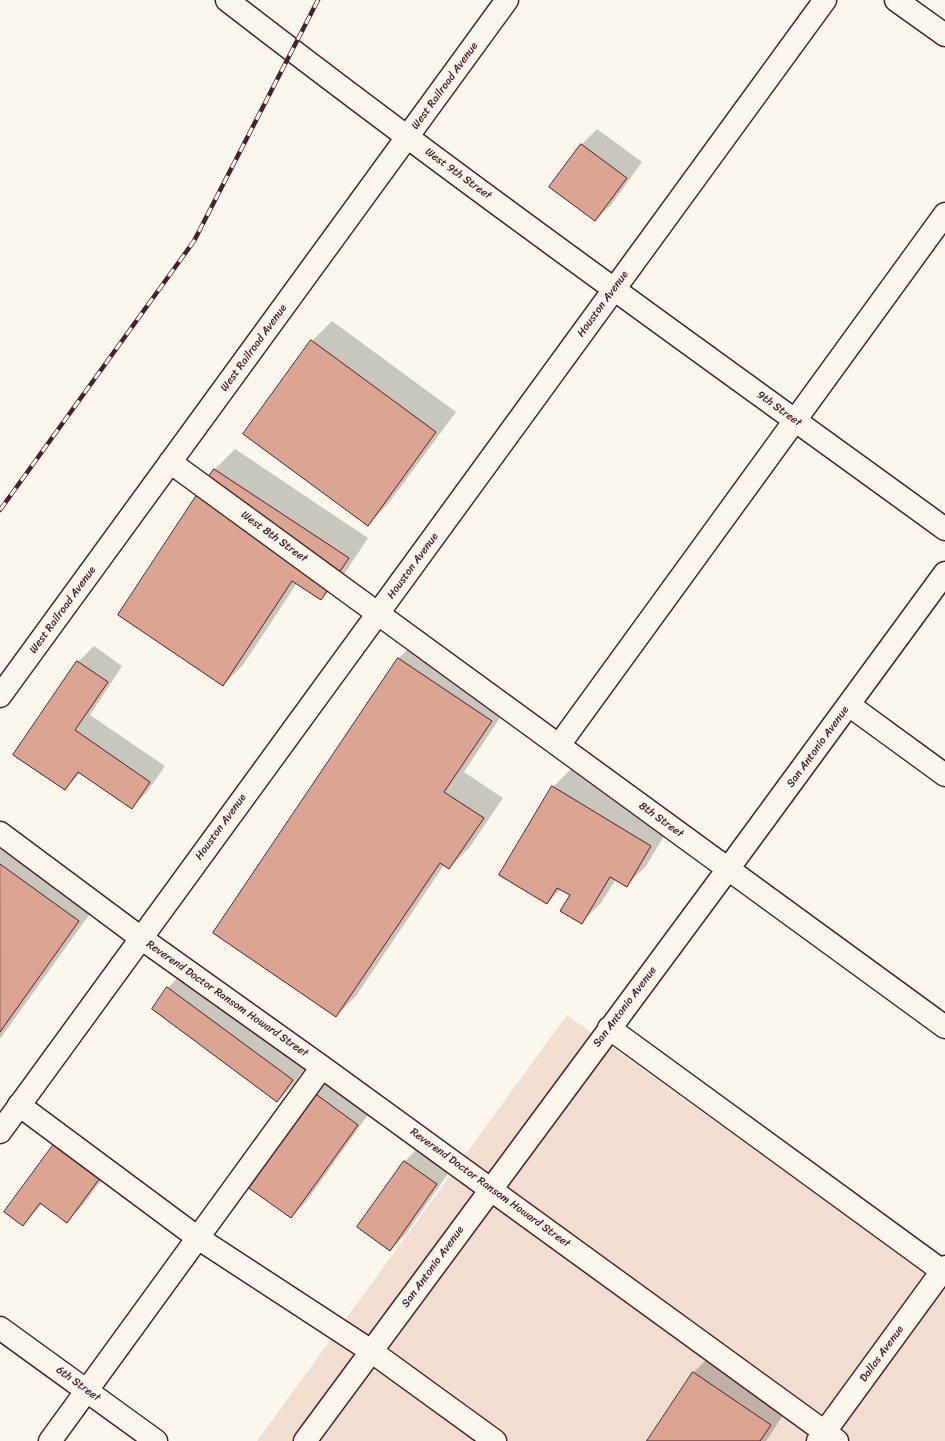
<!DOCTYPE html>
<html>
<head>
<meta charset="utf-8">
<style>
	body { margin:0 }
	canvas { display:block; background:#fbf7ec }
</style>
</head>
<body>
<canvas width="945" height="1441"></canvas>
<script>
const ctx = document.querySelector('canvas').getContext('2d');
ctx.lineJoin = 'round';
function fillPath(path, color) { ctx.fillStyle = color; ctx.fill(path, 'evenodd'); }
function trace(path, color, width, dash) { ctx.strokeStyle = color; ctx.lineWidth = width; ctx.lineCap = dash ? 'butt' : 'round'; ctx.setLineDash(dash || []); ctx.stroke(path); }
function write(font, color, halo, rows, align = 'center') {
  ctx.font = font + ' Sriracha,sans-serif'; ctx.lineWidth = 3; ctx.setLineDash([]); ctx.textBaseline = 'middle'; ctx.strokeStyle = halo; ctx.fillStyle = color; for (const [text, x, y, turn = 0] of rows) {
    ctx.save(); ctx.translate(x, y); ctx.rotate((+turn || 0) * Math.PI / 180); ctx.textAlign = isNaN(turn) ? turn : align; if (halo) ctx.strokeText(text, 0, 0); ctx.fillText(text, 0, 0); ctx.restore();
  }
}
const built = new Path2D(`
	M567,1015L945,1287V1441H257Z`);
const shadow = new Path2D(`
	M597,129L642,162L611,205L595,220L550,187L582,144Z
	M332,321L456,412L388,504L368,524L312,341Z
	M235,449L368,538L341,579L321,599L297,583L243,665L223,685L119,615L215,469Z
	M419,638L511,701L464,772L503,798L469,848L449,868L444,865L356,996L336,1016L214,933L399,658Z
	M94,646L122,666L90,715L165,766L147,792L132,807L81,772L65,789L15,755L78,662Z
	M573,767L670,826L646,866L626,886L616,879L601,903L581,923L571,895L561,889L547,903L553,787Z
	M0,830L99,901L0,1039Z
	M183,972L308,1064L293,1085L277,1101L168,988Z
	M329,1078L372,1109L306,1202L291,1217L313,1093Z
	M71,1129L115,1162L82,1206L67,1221L43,1203L23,1225L55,1144Z
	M420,1146L452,1168L405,1235L390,1250L358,1227L405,1161Z
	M713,1353L790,1405L766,1441H648L693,1373Z`);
const building = new Path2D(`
	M581,144L627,178L595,221L549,187Z
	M311,340L436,432L368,526L243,434Z
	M214,469L349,558L321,600L292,581L223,686L118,615Z
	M398,658L492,721L444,792L484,818L449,869L440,863L336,1017L213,933Z
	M77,661L108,682L75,730L150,782L132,809L78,772L65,790L13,755Z
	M552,786L651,846L627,887L610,877L582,924L560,911L570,895L557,888L547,904L499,875Z
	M0,864L79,921L0,1032Z
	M167,987L293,1080L277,1102L152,1009Z
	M313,1092L358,1125L291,1218L246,1186Z
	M54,1144L100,1178L67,1223L40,1203L23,1226L4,1212Z
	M404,1161L437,1184L390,1251L357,1227Z
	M693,1372L771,1425L760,1441H647Z`);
const minor = new Path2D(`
	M227,0C462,182 704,354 945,529
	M896,0L945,35
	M170,462L945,1027
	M0,696L507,0
	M849,705L945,775
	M559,745L945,214
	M141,938L322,1067L837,1441
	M609,1028L945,1273
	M19,1105L198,1238L371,1351L495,1441
	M0,1328L156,1441
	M50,1441L322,1067
	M305,1441L728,869L945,573
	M818,1441L945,1267`);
const major = new Path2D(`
	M0,833L141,938
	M0,1132L825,0`);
const rail = new Path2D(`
	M0,510L194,241L318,0`);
const streetNames = [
	["West Railroad Avenue",445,86,-54],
	["West 9th Street",458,174,36],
	["Houston Avenue",603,304,-54],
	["West Railroad Avenue",254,348,-54],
	["9th Street",779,409,36],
	["West 8th Street",274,537,36],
	["Houston Avenue",413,566,-54],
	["West Railroad Avenue",63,610,-54],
	["San Antonio Avenue",818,747,-54],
	["8th Street",661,820,36],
	["Houston Avenue",221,827,-54],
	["Reverend Doctor Ransom Howard Street",227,999,35],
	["San Antonio Avenue",625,1007,-53],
	["Reverend Doctor Ransom Howard Street",490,1188,36],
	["San Antonio Avenue",433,1267,-54],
	["Dallas Avenue",882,1354,-54],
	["6th Street",78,1384,36]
];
fillPath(built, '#f1ded1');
fillPath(shadow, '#0003');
fillPath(building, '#dba493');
trace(building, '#4a1f2b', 1);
trace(minor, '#4a1f2b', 25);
trace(major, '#4a1f2b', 25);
trace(minor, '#fbf7ec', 22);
trace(major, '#fbf7ec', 22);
trace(rail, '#4a1f2b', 4.5);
trace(rail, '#fbf7ec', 3, [9]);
write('11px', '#4a1f2b', '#fbf7ec', streetNames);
</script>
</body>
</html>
